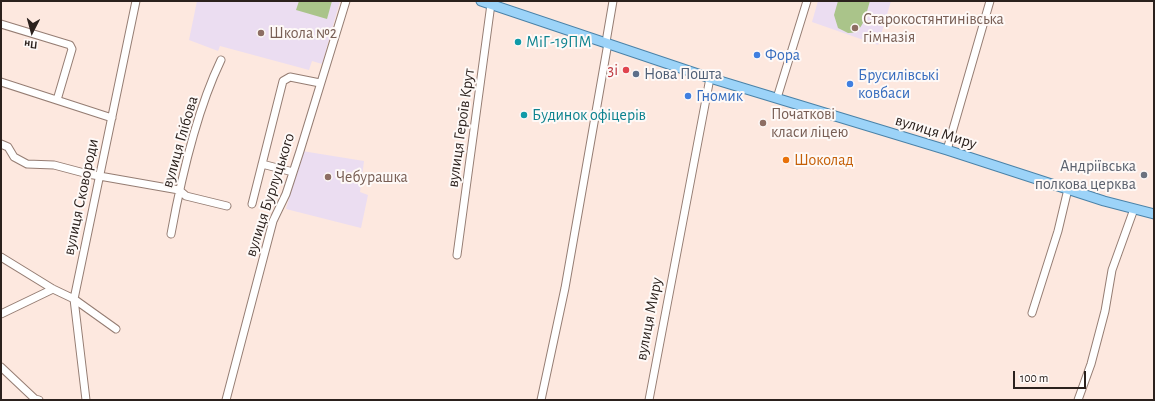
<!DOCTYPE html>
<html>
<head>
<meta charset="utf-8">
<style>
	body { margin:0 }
	#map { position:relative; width:1155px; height:401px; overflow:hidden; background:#fde8df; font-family:"Alegreya Sans",sans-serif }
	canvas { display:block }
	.frame { position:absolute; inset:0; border:2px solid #2b211d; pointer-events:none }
	.north { position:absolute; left:12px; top:12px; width:40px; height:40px; -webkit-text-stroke:3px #fef9f7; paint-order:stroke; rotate:186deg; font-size:11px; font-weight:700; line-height:16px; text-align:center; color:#2b211d }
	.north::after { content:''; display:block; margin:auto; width:14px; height:18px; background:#2b211d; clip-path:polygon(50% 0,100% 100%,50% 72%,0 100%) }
	.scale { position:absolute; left:1013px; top:371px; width:73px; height:18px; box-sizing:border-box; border:2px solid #2b211d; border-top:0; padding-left:5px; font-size:12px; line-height:14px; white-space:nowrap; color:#2b211d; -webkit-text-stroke:3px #fef9f7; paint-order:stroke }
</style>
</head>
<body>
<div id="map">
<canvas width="1155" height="401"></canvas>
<div class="frame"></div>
<div class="north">Пн</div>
<div class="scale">100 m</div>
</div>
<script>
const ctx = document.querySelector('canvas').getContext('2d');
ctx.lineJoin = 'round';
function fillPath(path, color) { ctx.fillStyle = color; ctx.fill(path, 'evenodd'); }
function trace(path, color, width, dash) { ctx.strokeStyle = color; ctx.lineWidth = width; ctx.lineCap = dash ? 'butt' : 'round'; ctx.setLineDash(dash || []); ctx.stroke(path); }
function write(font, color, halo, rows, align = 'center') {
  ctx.font = font + ' "Alegreya Sans",sans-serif'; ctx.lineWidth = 4; ctx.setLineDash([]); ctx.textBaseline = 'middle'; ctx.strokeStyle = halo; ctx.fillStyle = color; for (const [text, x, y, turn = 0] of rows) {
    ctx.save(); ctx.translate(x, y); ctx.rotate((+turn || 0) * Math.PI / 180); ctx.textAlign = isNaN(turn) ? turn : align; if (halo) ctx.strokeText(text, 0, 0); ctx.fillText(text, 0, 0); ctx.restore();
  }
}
const education = new Path2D(`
	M197,1H340L322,64L312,61L309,70L220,46L218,51L189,40Z
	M818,1H891L878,45L812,22Z
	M302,151L364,161L360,192L368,195L361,228L286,209Z`);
const green = new Path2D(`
	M299,1H332L327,19L296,10Z
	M838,1H870C866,13 864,34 848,33L838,28L834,15Z`);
const minor = new Path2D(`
	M1,24L70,45L72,49L57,100
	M606,42L613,1
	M1,82L112,118
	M777,98L807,1
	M1,144L8,147L14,157L27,164L54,165L88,174L179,190L186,196L227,206
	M947,150L990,1
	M262,164L293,172
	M252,204L283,81L290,77L320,83
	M171,234C181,179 197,110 221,60
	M457,255L491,4
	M1,257L53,289L74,299L116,329
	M1032,313L1058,231L1068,189
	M1,314L53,289
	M1,367L35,399L39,400
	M86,400L74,299L136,1
	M226,400L273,221L286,194L300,151L346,1
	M541,400L565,288L608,43
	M649,400L710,78
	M1078,400L1091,364L1105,311L1112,270L1134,209`);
const major = new Path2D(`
	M481,1L710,78L947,150L1104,201L1154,214`);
const markers = [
	[855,28,4,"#8d6e63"],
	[261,33,4,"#8d6e63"],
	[518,42,4,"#0f9aa8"],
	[757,55,4,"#3f7fe0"],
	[626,70,4,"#e0444e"],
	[636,74,4,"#5c6f8a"],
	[850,84,4,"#3f7fe0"],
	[688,96,4,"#3f7fe0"],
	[524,115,4,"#0f9aa8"],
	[763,123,4,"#8d6e63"],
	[786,160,4,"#e8710a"],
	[1144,175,4,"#6b7280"],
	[328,177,4,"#8d6e63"]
];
const educationNames = [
	["Старокостянтинівська",863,19],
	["гімназія",863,37],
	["Школа №2",269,33],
	["Початкові",771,114],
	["класи ліцею",771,132],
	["Чебурашка",336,177]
];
const cultureNames = [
	["МіГ-19ПМ",526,42],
	["Будинок офіцерів",532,115]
];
const shopNames = [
	["Фора",765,55],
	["Брусилівські",858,75],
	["ковбаси",858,93],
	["Гномик",696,96]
];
const healthNames = [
	["3і",618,70]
];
const serviceNames = [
	["Нова Пошта",644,74]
];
const streetNames = [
	["вулиця Героїв Крут",461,128,-82],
	["вулиця Миру",936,132,17],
	["вулиця Глібова",180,142,-74],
	["вулиця Бурлуцького",270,195,-72],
	["вулиця Сковороди",81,197,-78],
	["вулиця Миру",649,319,-79]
];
const foodNames = [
	["Шоколад",794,160]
];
const worshipNames = [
	["Андріївська",1136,166],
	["полкова церква",1136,184]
];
fillPath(education, '#ebddf1');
fillPath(green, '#aac48a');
trace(minor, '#957d73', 9);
trace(major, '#4a82a8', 11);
trace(minor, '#fff', 7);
trace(major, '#9cd3f8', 9);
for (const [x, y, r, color] of markers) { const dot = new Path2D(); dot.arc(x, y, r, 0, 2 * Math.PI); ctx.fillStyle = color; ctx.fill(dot); trace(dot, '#fef9f7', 1.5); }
write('16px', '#785e54', '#fef9f7', educationNames, 'left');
write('16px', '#0d838f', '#fef9f7', cultureNames, 'left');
write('16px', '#366cbe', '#fef9f7', shopNames, 'left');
write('16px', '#be3a42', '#fef9f7', healthNames, 'right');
write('16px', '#4e5e75', '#fef9f7', serviceNames, 'left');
write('16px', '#2b211d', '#fef9f7', streetNames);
write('16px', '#c56008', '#fef9f7', foodNames, 'left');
write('16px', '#5b616d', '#fef9f7', worshipNames, 'right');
</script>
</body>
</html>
